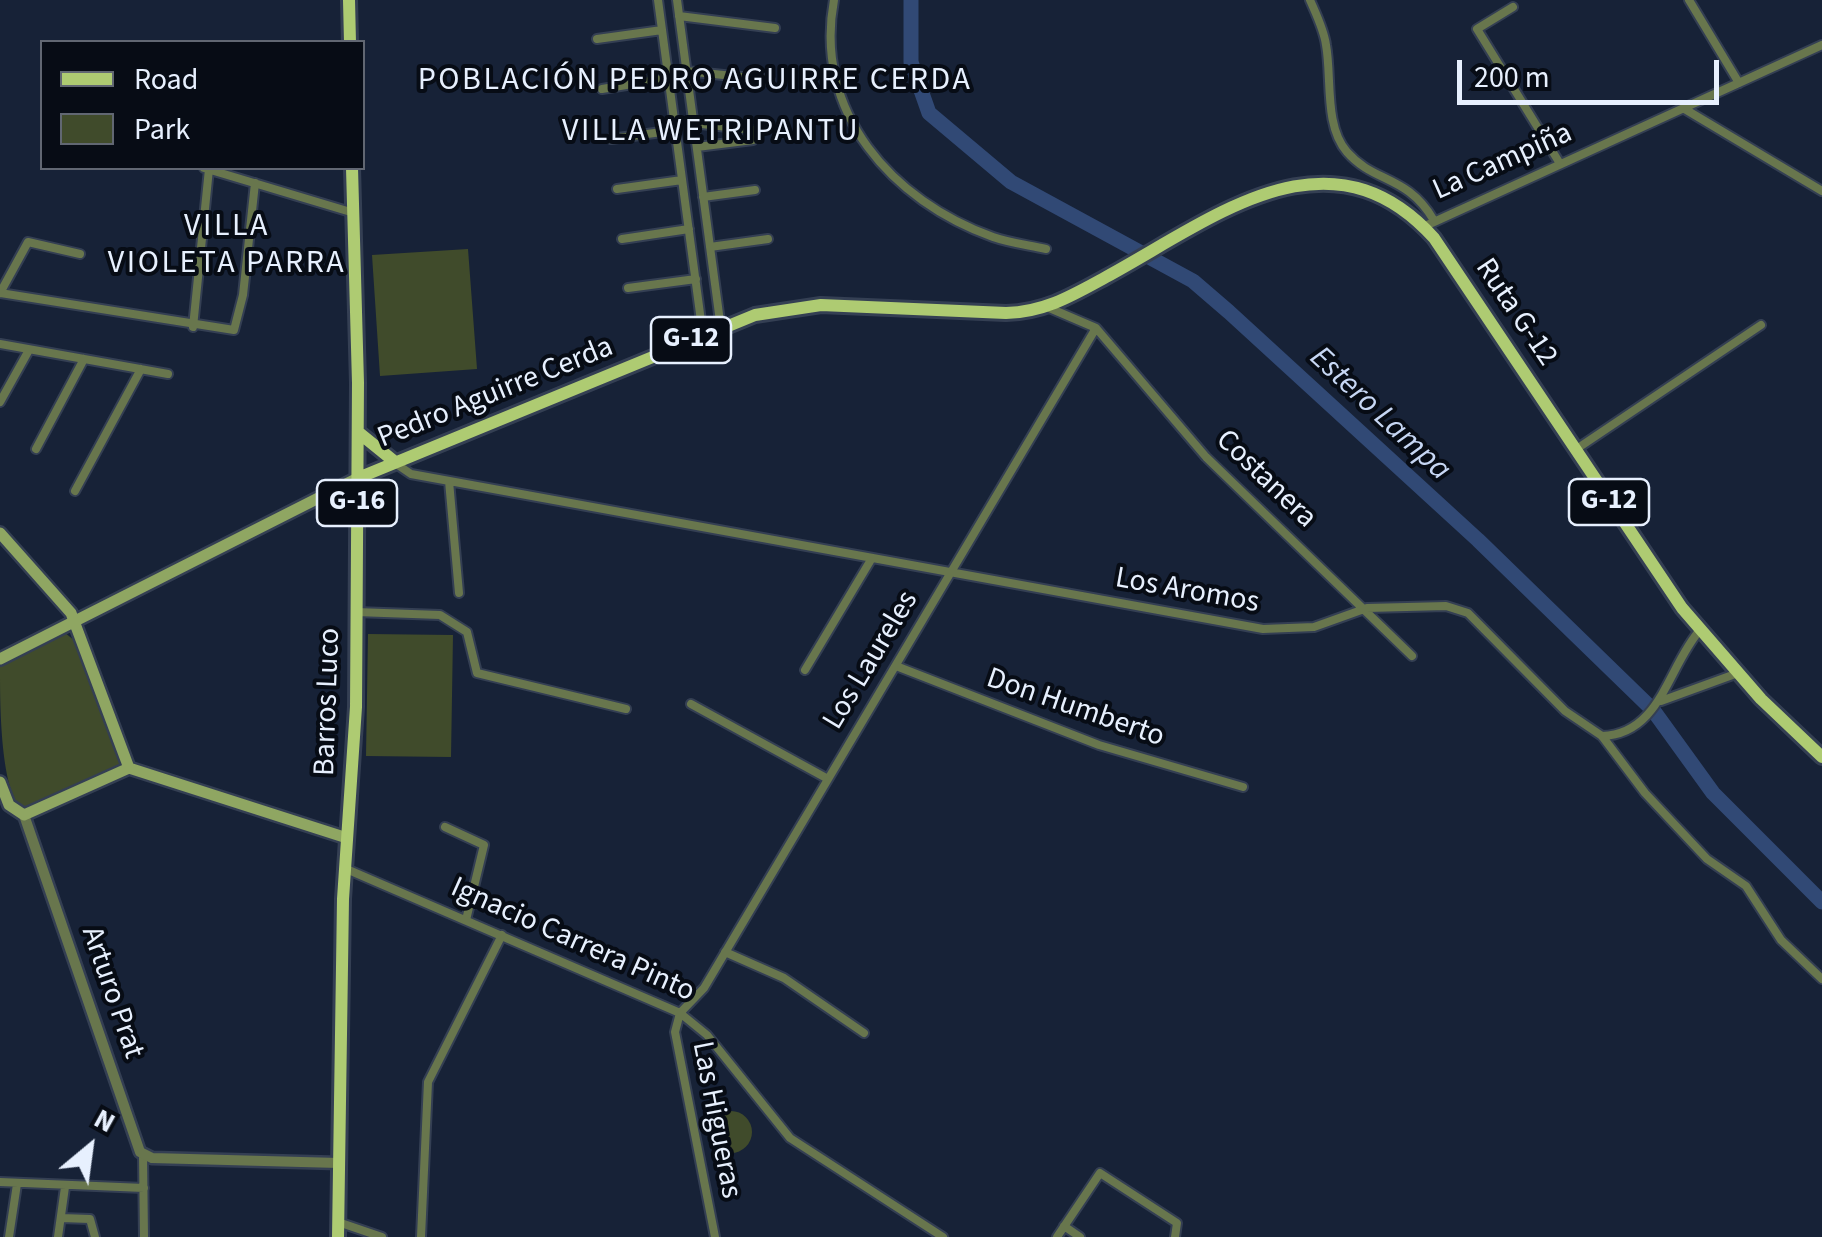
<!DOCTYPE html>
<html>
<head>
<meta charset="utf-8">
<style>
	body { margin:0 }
	#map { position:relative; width:1822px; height:1237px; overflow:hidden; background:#172237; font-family:"Source Sans 3",sans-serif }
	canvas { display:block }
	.legend { position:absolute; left:40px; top:40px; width:325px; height:130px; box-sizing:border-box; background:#070c15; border:2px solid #616772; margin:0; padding:12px 18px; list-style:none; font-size:30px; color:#e7f0fe }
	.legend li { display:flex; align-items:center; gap:20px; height:50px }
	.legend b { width:50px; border:2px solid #616772 }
	.north { position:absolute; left:40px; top:1097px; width:100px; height:100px; -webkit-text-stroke:8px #070c15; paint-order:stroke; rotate:29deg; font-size:28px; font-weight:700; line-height:40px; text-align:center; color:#e7f0fe }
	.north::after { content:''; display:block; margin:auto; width:35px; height:45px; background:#e7f0fe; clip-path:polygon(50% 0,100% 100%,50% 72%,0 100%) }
	.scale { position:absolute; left:1457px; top:60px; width:262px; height:45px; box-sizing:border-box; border:5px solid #e7f0fe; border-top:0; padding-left:12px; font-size:30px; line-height:35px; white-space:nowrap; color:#e7f0fe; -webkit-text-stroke:8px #070c15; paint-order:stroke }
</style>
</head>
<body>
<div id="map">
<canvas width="1822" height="1237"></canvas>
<ul class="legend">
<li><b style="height:12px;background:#aecb72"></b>Road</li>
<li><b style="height:28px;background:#404b2b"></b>Park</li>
</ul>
<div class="north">N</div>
<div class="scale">200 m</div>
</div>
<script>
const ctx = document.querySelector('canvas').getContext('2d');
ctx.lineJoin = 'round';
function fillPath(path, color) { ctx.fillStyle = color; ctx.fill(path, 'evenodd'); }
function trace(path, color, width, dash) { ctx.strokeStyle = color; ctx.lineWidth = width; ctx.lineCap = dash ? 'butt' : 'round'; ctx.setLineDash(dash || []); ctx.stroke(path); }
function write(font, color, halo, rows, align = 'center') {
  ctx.font = font + ' "Source Sans 3",sans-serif'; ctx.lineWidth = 8; ctx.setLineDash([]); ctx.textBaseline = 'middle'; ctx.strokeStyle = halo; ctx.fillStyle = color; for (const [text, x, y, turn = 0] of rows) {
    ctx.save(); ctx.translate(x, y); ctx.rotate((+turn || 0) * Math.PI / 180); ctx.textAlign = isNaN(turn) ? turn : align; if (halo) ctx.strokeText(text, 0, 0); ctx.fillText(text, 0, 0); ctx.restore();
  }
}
const green = new Path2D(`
	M468,249L477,369L380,376L372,255Z
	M64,632L75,641L123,761L121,768L21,810C0,785 0,703 0,666Z
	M368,634L453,635L451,757L366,756Z
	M710 1132a21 21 0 1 1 42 0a21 21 0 1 1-42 0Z`);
const river = new Path2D(`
	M911,0V62L929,113L1011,182L1193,281L1229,312L1478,540L1653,710L1713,793L1822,902`);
const minor = new Path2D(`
	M658,0L703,336
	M677,0L721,329
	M834,0C813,112 892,201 993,237C1010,243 1028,245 1046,249
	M1310,0C1316,14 1324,30 1326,45C1332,77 1324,126 1347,152C1374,183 1407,175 1433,219
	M1689,0L1739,83
	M1513,7L1477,29L1559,162
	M679,16L775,28
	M597,39L662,30
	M686,71L770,80
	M602,89L687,75
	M1683,108L1822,191
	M693,123L753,130L758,134
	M611,139L676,130
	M697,147L753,140L758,134
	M204,168L354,213
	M617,189L682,180
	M703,197L755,190
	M1423,227L1822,45
	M622,239L689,229
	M710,247L768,239
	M628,288L696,279
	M0,293L234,330L243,295L255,183
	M0,293L28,242L80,254
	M1047,307L1096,328L1206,457L1412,656
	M193,327L209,169
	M0,344L168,374
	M0,402L29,350
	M36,449L84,359
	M1575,450L1761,325
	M395,463L411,474L1263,629L1314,627L1367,608L1446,606L1468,613L1565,711L1602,736L1645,793L1707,859L1746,886L1781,940L1822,979
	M449,481L459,593
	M75,491L141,369
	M356,612L440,615L467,632L477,673L626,709
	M896,666L1099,745L1243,787
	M805,670L872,558
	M1661,701L1738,673
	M691,704L828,779
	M1602,736C1661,734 1668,666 1700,630
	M445,827L484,845L466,920
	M344,868L680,1013L707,1035L790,1138L943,1237
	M725,952L784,978L864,1033
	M143,1154L144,1237
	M0,1182L144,1188
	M61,1218L90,1219L95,1237
	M338,1222L382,1237
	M1064,1226L1080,1237
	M9,1237L17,1184
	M58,1237L65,1187
	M421,1237L428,1082L502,935
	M715,1237L675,1032L680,1013L704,988L1096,328
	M1057,1237L1100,1173L1177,1223L1175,1237`);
const tertiary = new Path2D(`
	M24,815L140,1152L152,1158L339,1163`);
const secondary = new Path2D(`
	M0,533L71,613L129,768
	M0,659L358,478
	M129,768L347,838
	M0,782L9,805L24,815L129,768`);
const primary = new Path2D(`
	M349,0L350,42
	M358,432L395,462
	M358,478L755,315L821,305L1006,313C1045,312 1073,295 1106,277C1213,219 1329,122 1434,238L1682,608L1761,699L1822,757
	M338,1237L343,899L356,707L358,383L352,168`);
const shields = [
	[691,340,80],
	[1609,502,80],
	[357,503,80]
];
const shieldNames = [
	["G-12",691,340],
	["G-12",1609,502],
	["G-16",357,503]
];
const streetNames = [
	["La Campiña",1503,163,-24],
	["Ruta G-12",1515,313,56],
	["Pedro Aguirre Cerda",496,394,-22],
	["Costanera",1265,480,44],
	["Los Aromos",1187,592,10],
	["Los Laureles",872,661,-59],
	["Barros Luco",329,702,-88],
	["Don Humberto",1075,709,19],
	["Ignacio Carrera Pinto",572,941,24],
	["Arturo Prat",111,993,71],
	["Las Higueras",715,1120,79]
];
const neighbourhoodNames = [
	["POBLACIÓN PEDRO AGUIRRE CERDA",695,82],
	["VILLA WETRIPANTU",711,133],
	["VILLA",227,228],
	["VIOLETA PARRA",227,265]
];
const waterNames = [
	["Estero Lampa",1379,415,43]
];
fillPath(green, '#404b2b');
trace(river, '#314975', 15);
trace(minor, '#343f53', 12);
trace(tertiary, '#343f53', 15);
trace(secondary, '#343f53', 16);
trace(primary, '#343f53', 18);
trace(minor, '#68764d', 8);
trace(tertiary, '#68764d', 10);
trace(secondary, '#8fa662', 11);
trace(primary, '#aecb72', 12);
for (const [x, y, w] of shields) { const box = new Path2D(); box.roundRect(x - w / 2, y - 23, w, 46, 8); ctx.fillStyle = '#070c15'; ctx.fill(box); trace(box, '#e7f0fe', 2.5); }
write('bold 28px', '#e7f0fe', null, shieldNames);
write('30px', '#e7f0fe', '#070c15', streetNames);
ctx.letterSpacing = '2.5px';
write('32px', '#e7f0fe', '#070c15', neighbourhoodNames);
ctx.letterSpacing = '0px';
write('italic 32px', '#c7d7f4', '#070c15', waterNames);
</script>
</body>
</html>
